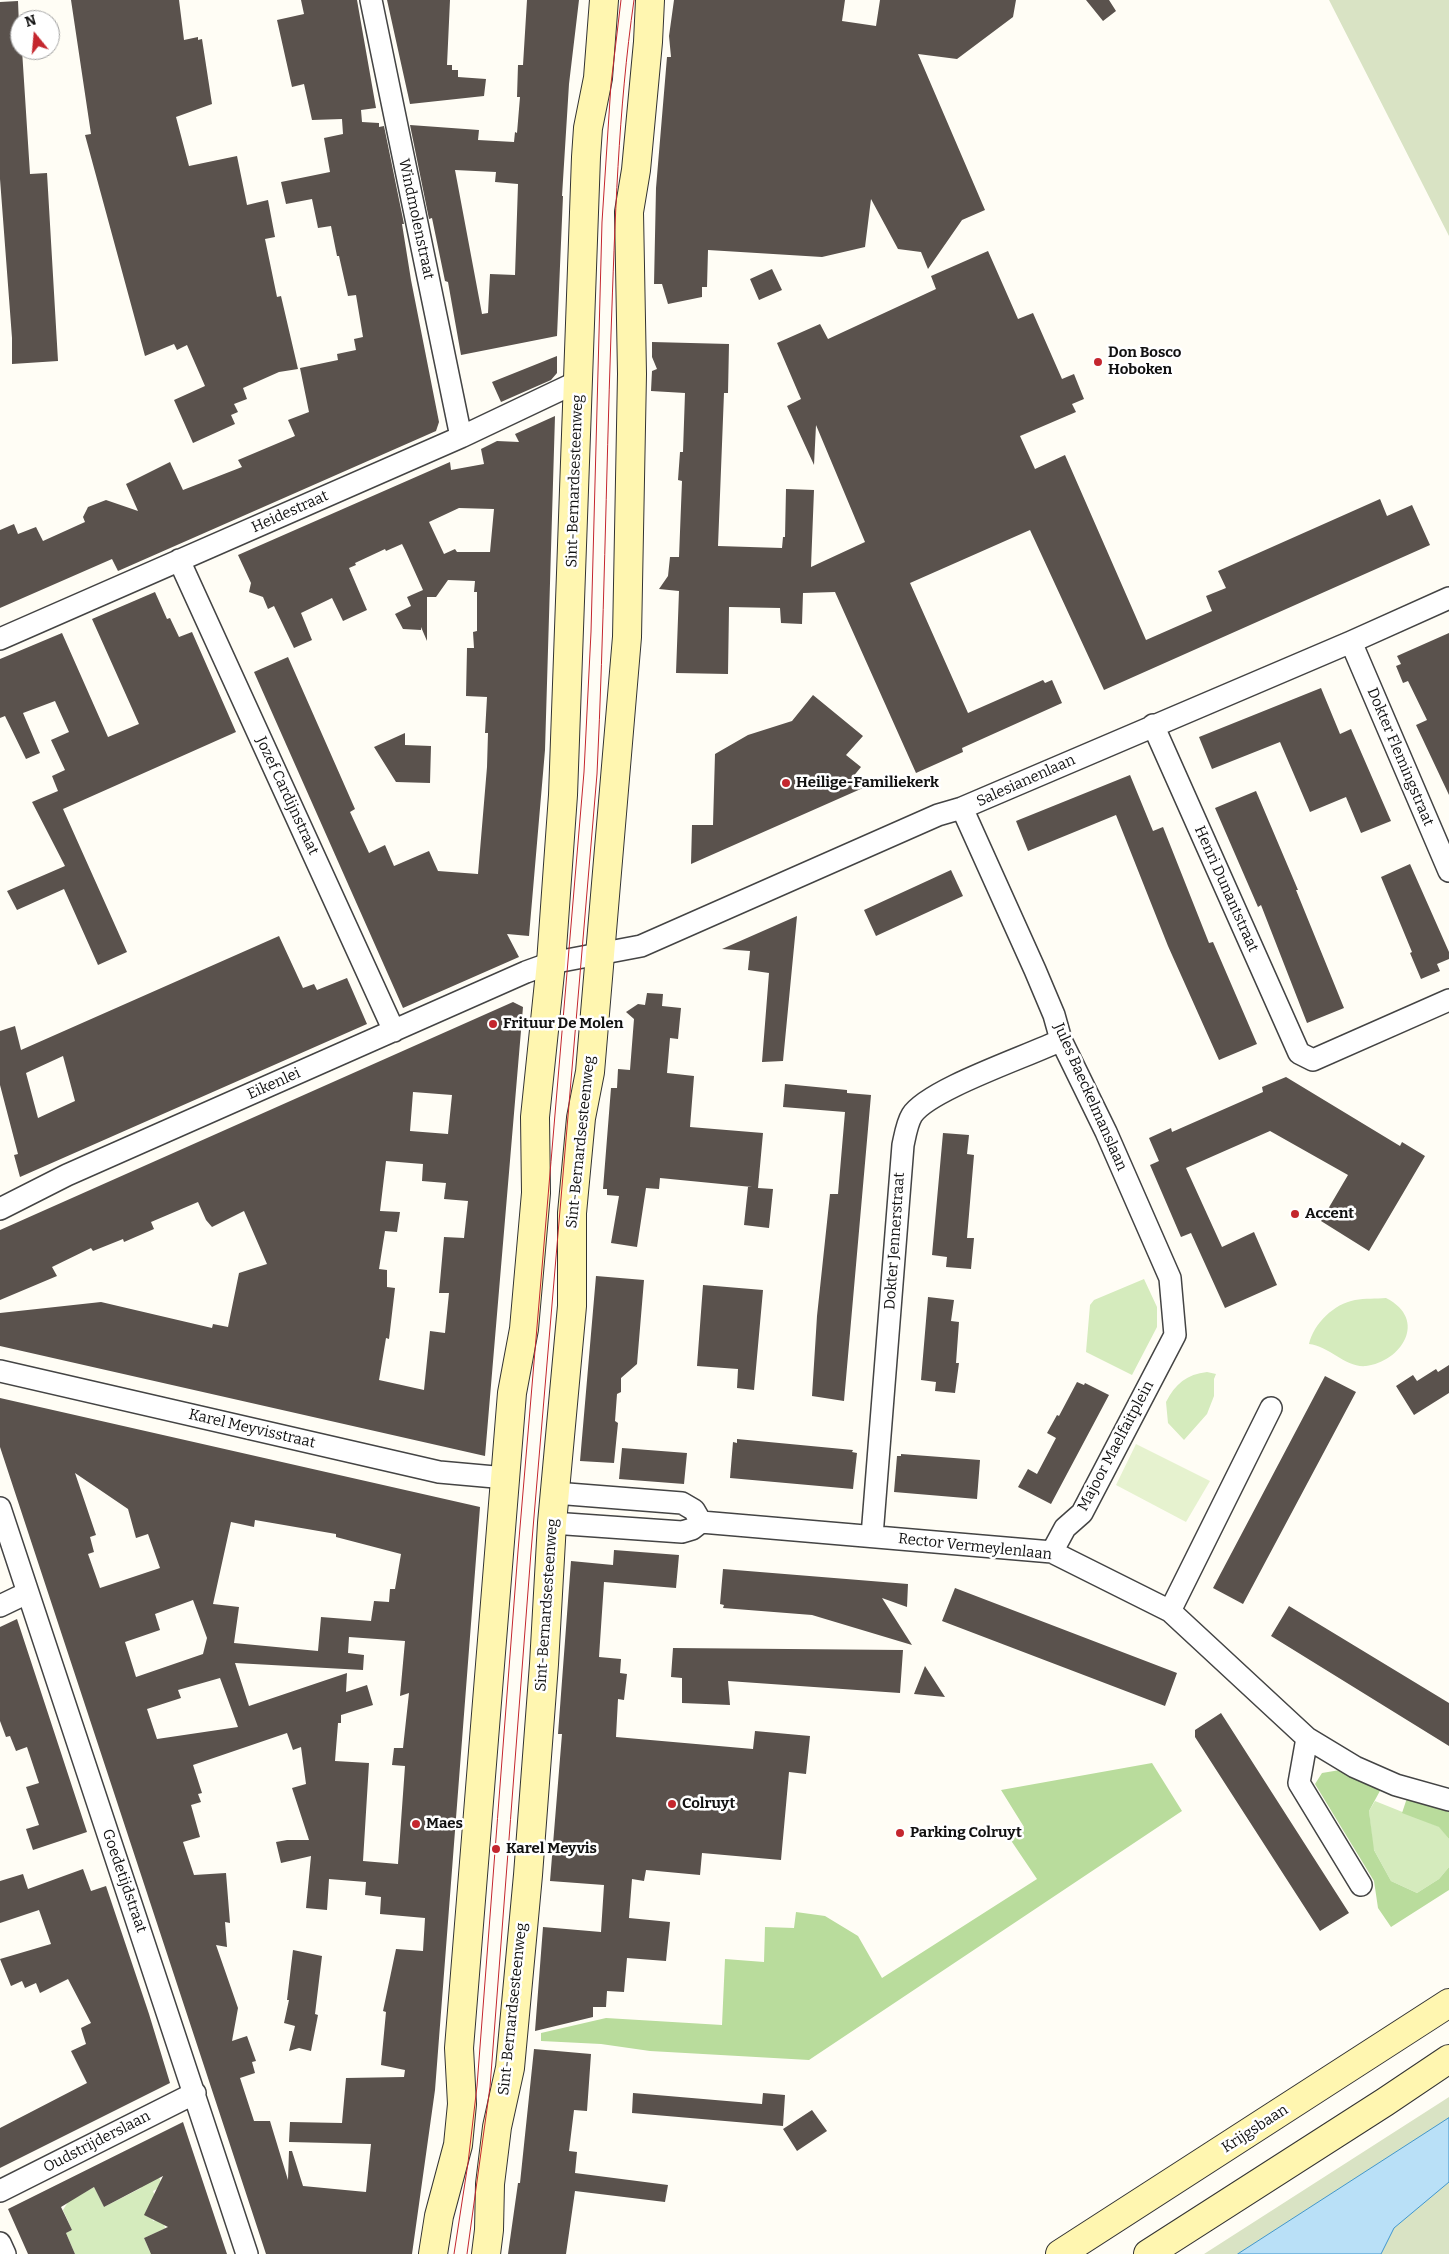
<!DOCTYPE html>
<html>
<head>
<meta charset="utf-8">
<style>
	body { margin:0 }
	#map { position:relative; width:1449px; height:2254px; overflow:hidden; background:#fffdf5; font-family:Bitter,serif }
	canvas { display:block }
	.north { position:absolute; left:10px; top:10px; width:50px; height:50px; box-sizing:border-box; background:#fff; border:1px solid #a0a0a0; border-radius:50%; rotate:343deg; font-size:14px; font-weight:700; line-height:20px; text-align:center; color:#111 }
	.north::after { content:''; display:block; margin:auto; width:18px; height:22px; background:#c4262e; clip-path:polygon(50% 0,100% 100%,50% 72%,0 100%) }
</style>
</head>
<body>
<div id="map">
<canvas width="1449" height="2254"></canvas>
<div class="north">N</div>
</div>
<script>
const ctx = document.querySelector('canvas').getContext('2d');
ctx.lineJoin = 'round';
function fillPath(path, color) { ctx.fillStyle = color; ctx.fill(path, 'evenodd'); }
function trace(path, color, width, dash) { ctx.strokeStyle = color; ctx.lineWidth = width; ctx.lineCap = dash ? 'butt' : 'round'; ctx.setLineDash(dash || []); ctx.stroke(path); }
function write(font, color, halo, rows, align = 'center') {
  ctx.font = font + ' Bitter,serif'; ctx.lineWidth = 5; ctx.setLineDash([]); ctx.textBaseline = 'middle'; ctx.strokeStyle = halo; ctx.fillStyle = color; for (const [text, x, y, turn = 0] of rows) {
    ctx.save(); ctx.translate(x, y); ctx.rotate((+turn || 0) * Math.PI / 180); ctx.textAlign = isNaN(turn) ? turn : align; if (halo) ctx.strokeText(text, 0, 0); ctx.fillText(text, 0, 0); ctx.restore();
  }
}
const green = new Path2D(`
	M1144,1279L1157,1307V1327L1132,1375L1086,1352L1090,1305L1094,1300Z
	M1386,1298C1429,1320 1401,1362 1366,1366C1346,1368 1329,1346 1309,1344C1314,1323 1334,1304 1355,1300C1365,1298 1376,1299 1386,1298Z
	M1207,1372L1216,1374L1214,1379V1396L1207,1414L1184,1440L1168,1423L1166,1402C1175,1384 1187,1374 1207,1372Z
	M1375,1801L1440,1827L1449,1839V1867L1439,1879L1417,1893L1391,1881L1373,1848L1369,1811Z
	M133,2169L158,2175L163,2186L153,2191L158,2204L152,2218L153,2221L162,2217L165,2228L173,2225L144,2238L150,2252L186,2254H75L66,2233L72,2230L63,2210L68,2202L94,2187L104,2207L141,2188Z`);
const forest = new Path2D(`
	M1152,1763L1182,1811L809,2060L650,2051L601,2044L541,2041V2033L606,2018L722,2025L725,1959L764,1962L765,1927L794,1928L796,1912L825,1916L858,1936L882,1978L1037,1879L1010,1839L1024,1827L1001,1790Z
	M1340,1770L1381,1789L1369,1811L1374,1850L1391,1881L1417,1893L1439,1879L1449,1867V1890L1391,1927L1378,1908L1374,1881L1315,1784L1322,1773Z
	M1407,1798L1449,1807V1839L1439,1827L1402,1813Z`);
const cemetery = new Path2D(`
	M1329,0H1449V236Z
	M1449,2097V2254H1204Z`);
const pitch = new Path2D(`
	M1136,1444L1210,1481L1186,1522L1116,1485Z`);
const water = new Path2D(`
	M1449,2118V2182L1394,2228L1381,2254H1238Z`);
const building = new Path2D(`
	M71,0H179L184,40L198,37V40L202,39L212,104L176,117L189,166L237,156L247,205L268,200L275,237L265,239L277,297L281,296L298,369L279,372L243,388L247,399L234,404L238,412L231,415L235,424L193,443L174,400L205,386L187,345L177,350L174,344L145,356L85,135L91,134Z
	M301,0H357L376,108L361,110L362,122L379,123V127L384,126L404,224H402L411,280L439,422L436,431L118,571L112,559L0,608V530L14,524L18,534L36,527L43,541L85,522L83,517L88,507L106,500L138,511L126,484L170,462L183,490L242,467L238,460L295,436L288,420L309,412L300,368L338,360L337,354L356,350L354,339L363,337L356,295L348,296L339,256H337L331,226L318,228L312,199L286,204L281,182L330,172L324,138L343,134L342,119L312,120L304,84L292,87L277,20L304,14Z
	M387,0H450L447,65H452V70H458V77L486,79L484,96L410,104Z
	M527,0H579L569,84L562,196H563L557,336L461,355L448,282L445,281L432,218L429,219L410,125L479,130L478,140L514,142L515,132L517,133L520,97H517L518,65H523ZM455,170L496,172L495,182L518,184L515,275L490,274L488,313L482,314Z
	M674,0H845L842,21L876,26L880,0H1016L1013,17L957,59L918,54L985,210L962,220L928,269L921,252L898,249L871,199L865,247L822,257L708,250L707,287H702V297L668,304L662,284H654L656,188L667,57H671L669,36Z
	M1086,0H1109L1116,11L1103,21Z
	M18,1L20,50H22L30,174L47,173L58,361L12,364V338L0,179V2Z
	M988,251L1018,319L1033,313L1062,379L1074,374L1084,399L1072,404L1076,412L1020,436L1035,469L1065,455L1146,640L1212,611L1206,596L1226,588L1218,571L1380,499L1387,516L1412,505L1430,545L1104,690L1030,530L910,583L968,713L1043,680L1045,683L1052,680L1062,703L962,748L963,752L916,773L835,592L803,593L802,624L781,623L780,608L729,607L728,674L676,673L679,591L659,589L668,576L670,557H679L682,481L678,480L680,452H683L685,393L651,391L652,371L657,369L652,357V342L729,344L728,393H724L718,546L782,548L783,537H785L786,489L814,490L811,567L865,542L816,425L814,465L787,406L801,399L777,343L820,324L828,339L936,289L931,276Z
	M772,269L782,290L759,300L750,279Z
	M557,356V373L551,380L501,402L492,382Z
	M555,416L545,750L529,936L507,934L519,957L403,1008L254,672L288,657L355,809L350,812L369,853L385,845L394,866L429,851L438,871L478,874L487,767L488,733H485L487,697L466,696L467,648H474L473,632L477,631V592H474L475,581L448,580L436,597H427V641L421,627V630L403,629L395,614L411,606L407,597L423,590L405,550L402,544L386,551L385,549L355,563L356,565L349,568L367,610L343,621L332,598L301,613L312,640L294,648L274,606L268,609L263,597L249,592L251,583L238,555L450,462L451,470L484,464L481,449L497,441L519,442L515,434ZM459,508L494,509L490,552H457L455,549L444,554L429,522Z
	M155,592L167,619L170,618L179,637L192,632L236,732L63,809L127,952L98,965L64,889L17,910L7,891L65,866L32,802L58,791L52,776L65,770L51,740L69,732L55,701L23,713L40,753L26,759L5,716L0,718V659L62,633L108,737L139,724L92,619Z
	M1449,633V795L1416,725L1427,720L1408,681L1403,683L1396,666L1401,664L1397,656Z
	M1321,688L1340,734L1351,729L1391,821L1361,833L1346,797L1310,812L1280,742L1212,769L1199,737Z
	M813,695L863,736L846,755L861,767L852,778L863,788L691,864L692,825H713L715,754L748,735L792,721Z
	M405,733V745L431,746L430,783L396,782L374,747Z
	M1130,775L1153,831L1163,827L1209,943L1213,942L1257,1044L1219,1060L1168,946L1116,815L1028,851L1016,821Z
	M1256,791L1298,890H1296L1344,1008L1307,1023L1261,905L1258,907L1215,808Z
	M1410,864L1449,952V959L1437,964L1440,971L1421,979L1410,953L1412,952L1381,877Z
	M951,870L963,896L876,936L864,910Z
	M797,916L783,1061L762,1062L769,973L748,970L750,951L722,949Z
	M279,936L303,988L314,984L317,990L347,978L367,1024L20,1177L14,1155L18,1154L0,1085V1031L15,1026L21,1050ZM63,1056L75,1101L38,1118L26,1073Z
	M647,993L663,994L662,1006L681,1008L678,1039L670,1038L667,1073L694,1076L690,1127L763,1133L758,1188L773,1189L769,1228L744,1225L748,1187H752L660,1178L659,1189L646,1188L637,1247L611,1243L619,1196L607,1195V1189H603L611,1088H617L618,1069L630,1070L634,1019L626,1012L638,1004L645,1005Z
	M513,1002L523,1007L485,1456L0,1346V1313L101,1302L212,1328L213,1324L228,1327L239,1273L267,1264L244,1211L212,1227L206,1220L198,1202L151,1222L154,1229L124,1242L123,1239L93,1251L91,1248L52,1267L57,1276L0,1300V1230ZM413,1092L452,1095L448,1134L410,1131ZM386,1161L423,1164L422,1181L446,1183L444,1199L468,1201L464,1238L444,1237L439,1293H449L445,1333L430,1331L424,1390L379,1380L386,1338L389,1339L395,1288L387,1287V1270L379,1269L385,1231L397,1232L400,1212L380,1211Z
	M1286,1077L1400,1146L1402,1142L1425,1156L1369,1251L1321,1221L1348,1175L1270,1131L1186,1168L1222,1247L1254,1232L1277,1285L1225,1308L1191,1233L1181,1237L1150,1165L1159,1161L1149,1138L1171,1128L1172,1132L1263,1092L1262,1087Z
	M785,1084L847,1090V1093L871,1095L844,1401L812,1396L817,1316L830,1194H838L845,1112L783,1107Z
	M943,1133L969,1135L967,1154L974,1155L967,1238H974L971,1269L946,1267L947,1257L932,1255Z
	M596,1276L644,1280L637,1364L621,1378V1392L617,1394L615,1421L618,1423L614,1463L580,1461Z
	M703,1285L763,1290L754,1390L737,1388L738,1369L697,1366Z
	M928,1297L954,1300L951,1321L959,1322L956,1363H959L955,1393L935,1391L936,1382L921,1380Z
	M1449,1365V1393L1414,1415L1396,1386L1413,1375L1417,1381L1436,1369L1438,1372Z
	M1325,1376L1356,1392L1243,1604L1213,1588Z
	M1077,1382L1084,1385L1085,1383L1109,1395L1051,1504L1018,1487L1028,1469L1037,1474L1056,1438L1047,1433L1057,1415L1059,1416Z
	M0,1398L480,1507L435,2090L412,2254H266L0,1447ZM75,1473L128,1509L136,1538L148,1534L160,1568L100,1588L88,1554L94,1552L90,1537L96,1535ZM255,1520L336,1534V1537L401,1554L395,1589H390L389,1602L374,1601L371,1621L321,1617L318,1651L234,1643L239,1607L213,1604L231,1522L254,1527ZM193,1600L207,1638L203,1654L136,1677L125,1642L160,1630L155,1614ZM349,1637L405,1641L400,1696L409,1693L403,1748H394L392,1765L405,1766L398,1864L363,1861L369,1763L335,1761L338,1723H341V1715L373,1705L367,1685L346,1692L347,1673L249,1706L235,1663L363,1670L364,1655L348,1653ZM220,1678L238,1727L157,1739L147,1709L181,1698L178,1690ZM287,1733L293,1750L301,1747L306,1784L292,1788L309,1840H287L276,1842L281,1863L311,1856L306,1908L327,1910L329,1879L366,1882L365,1895L381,1897L380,1914L425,1918L423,1951L396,1949L383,2011L386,2012L381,2065L405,2070L404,2077L346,2078L342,2123L290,2122L289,2142L371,2144L366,2192L303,2186L292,2151H289L288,2180L270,2121H254L240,2078L255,2073L252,2062L256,2061L247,2036L232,2041L238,2008L216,1945L227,1947L225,1922L230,1923L226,1873L194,1875L183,1842L200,1837L191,1805L201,1802L198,1794L202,1793L193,1765Z
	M737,1439L853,1450L852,1452L857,1453L853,1489L730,1478L733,1442L737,1443Z
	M622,1448L687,1453L684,1484L619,1479Z
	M901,1454L980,1460L977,1499L894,1492L897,1456H901Z
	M614,1550L679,1555L676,1588L604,1582L599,1657L621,1659L620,1673L627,1674L624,1700L618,1699L616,1737L753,1749L755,1731L810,1736L806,1774L789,1772L781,1860L702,1853L700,1875L646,1870L644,1881L632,1879L629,1918L670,1922L666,1961L627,1958L624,1992L607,1991L606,2007H593V2017L535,2031L543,1927L601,1932L604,1885L550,1881L562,1734H558L571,1561L613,1565Z
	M723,1569L908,1584L907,1607L882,1598L912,1645L812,1615L723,1608L724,1605L720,1604Z
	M955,1588L1177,1673L1165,1706L942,1621Z
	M1289,1606L1449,1703V1746L1271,1636Z
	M17,1619L87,1832L33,1850L26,1829L39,1825L26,1787L39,1783L27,1747L16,1751L10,1736L6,1737L0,1721V1627Z
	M673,1648L903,1650L900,1693L728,1681L730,1705L682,1703V1678L671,1677Z
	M925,1666L945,1697L914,1694Z
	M1221,1713L1349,1913L1320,1931L1195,1737V1730Z
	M83,1869L91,1891L106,1886L149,2014L170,2083L0,2168V2128L87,2083L71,2051L86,2044L81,2028L91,2023L68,1979L40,1993L36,1983L25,1988L22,1981L11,1986L0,1959L51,1944L39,1910L0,1923V1881L23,1874L28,1889Z
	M293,1950L322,1956L315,2014L318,2015L311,2051L299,2048L289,2051L295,2026L284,2023L289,2000H287Z
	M534,2049L591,2054L587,2111L574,2110L569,2151L577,2152L575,2173L668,2185L665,2202L575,2191L566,2254H508L518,2183H520Z
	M633,2093L762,2104L763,2093L785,2095L783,2126L632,2113Z
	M812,2110L827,2131L797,2151L783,2129Z
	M183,2122L227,2254H151L144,2238L168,2227L144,2215L163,2176L104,2207L94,2187L61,2207L72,2230L66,2233L75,2254H28L8,2209Z`);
const minor = new Path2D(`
	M371,0L461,437
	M179,560L394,1031
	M0,639L461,437L579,381
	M1351,642L1449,871
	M1153,725L1299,1053L1313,1060L1449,1000
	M962,808L1035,970L1054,1015L1061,1040L1106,1132L1170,1278L1175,1335L1082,1513L1065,1528L1052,1552
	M0,1209L67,1175L526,972L551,963L641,946L938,815L962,808L1351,642L1449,598
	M0,1371L439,1472L506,1478
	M555,1493L682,1503L694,1510L701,1522
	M0,1508L247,2254
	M552,1523L682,1532L692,1529L701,1522L1052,1552L1170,1611L1307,1738L1355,1767L1396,1785L1449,1800
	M872,1536L903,1145C905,1136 907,1123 912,1115C929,1089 1029,1056 1061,1040
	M0,1606L27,1593
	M1170,1611L1271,1408
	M1307,1738L1299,1783L1361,1885
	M0,2191L195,2093
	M0,2243L5,2254`);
const secondary = new Path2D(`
	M433,2254L439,2216L458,2145L462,2104L459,2048L512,1393L524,1329L536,1193L535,1117L551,963L563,795L586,157L588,128L598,78L604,0
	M486,2254L489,2230L490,2184L497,2127L510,2068L528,1875L544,1664L552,1523L572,1306V1213L581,1118L590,1072L627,637L632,374L629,212L636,170L648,42L650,0
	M1060,2254L1449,2003
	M1148,2254L1385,2102L1449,2059`);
const tram = new Path2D(`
	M454,2254L468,2163L477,2086L518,1551L584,772L591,632L602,222L611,84L621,0
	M467,2254L490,2087L531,1552L597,774C604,628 606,481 611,334C615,222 618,111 634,0`);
const markers = [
	[1098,362,5,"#c4262e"],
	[786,783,5,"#c4262e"],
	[493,1024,5,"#c4262e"],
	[1295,1214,5,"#c4262e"],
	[672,1804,5,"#c4262e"],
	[416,1824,5,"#c4262e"],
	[900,1833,5,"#c4262e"],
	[496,1849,5,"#c4262e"]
];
const streetNames = [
	["Windmolenstraat",416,219,78],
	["Sint-Bernardsesteenweg",575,481,-88],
	["Heidestraat",290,512,-24],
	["Dokter Flemingstraat",1400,757,67],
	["Salesianenlaan",1026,781,-24],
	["Jozef Cardijnstraat",287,796,65],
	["Henri Dunantstraat",1226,889,66],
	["Eikenlei",274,1084,-24],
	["Jules Baeckelmanslaan",1090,1097,66],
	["Sint-Bernardsesteenweg",581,1142,-84],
	["Dokter Jennerstraat",895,1241,-86],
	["Karel Meyvisstraat",252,1429,13],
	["Majoor Maelfaitplein",1116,1446,-62],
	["Rector Vermeylenlaan",975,1547,6],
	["Sint-Bernardsesteenweg",547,1605,-86],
	["Goedetijdstraat",124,1881,71],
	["Sint-Bernardsesteenweg",513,2009,-84],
	["Krijgsbaan",1255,2129,-33],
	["Oudstrijderslaan",97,2142,-27]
];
const poiNames = [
	["Don Bosco",1108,353],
	["Hoboken",1108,370],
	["Heilige-Familiekerk",796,783],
	["Frituur De Molen",503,1024],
	["Accent",1305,1214],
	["Colruyt",682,1804],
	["Maes",426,1824],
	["Parking Colruyt",910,1833],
	["Karel Meyvis",506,1849]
];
fillPath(green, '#d5ebbd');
fillPath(forest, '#b9dc9c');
fillPath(cemetery, '#d9e3c4');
fillPath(pitch, '#e6f2cf');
fillPath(water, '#b9e0f7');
trace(water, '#3f96cf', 1);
fillPath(building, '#5a524d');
trace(minor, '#444', 24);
trace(secondary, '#333', 30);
trace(minor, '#fff', 21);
trace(secondary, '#fff6b0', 28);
trace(tram, '#c4262e', 1);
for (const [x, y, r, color] of markers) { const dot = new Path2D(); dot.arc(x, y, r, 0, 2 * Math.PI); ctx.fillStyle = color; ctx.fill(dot); trace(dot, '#fff', 2); }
write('15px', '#111', '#fff', streetNames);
write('bold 15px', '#111', '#fff', poiNames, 'left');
</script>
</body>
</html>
